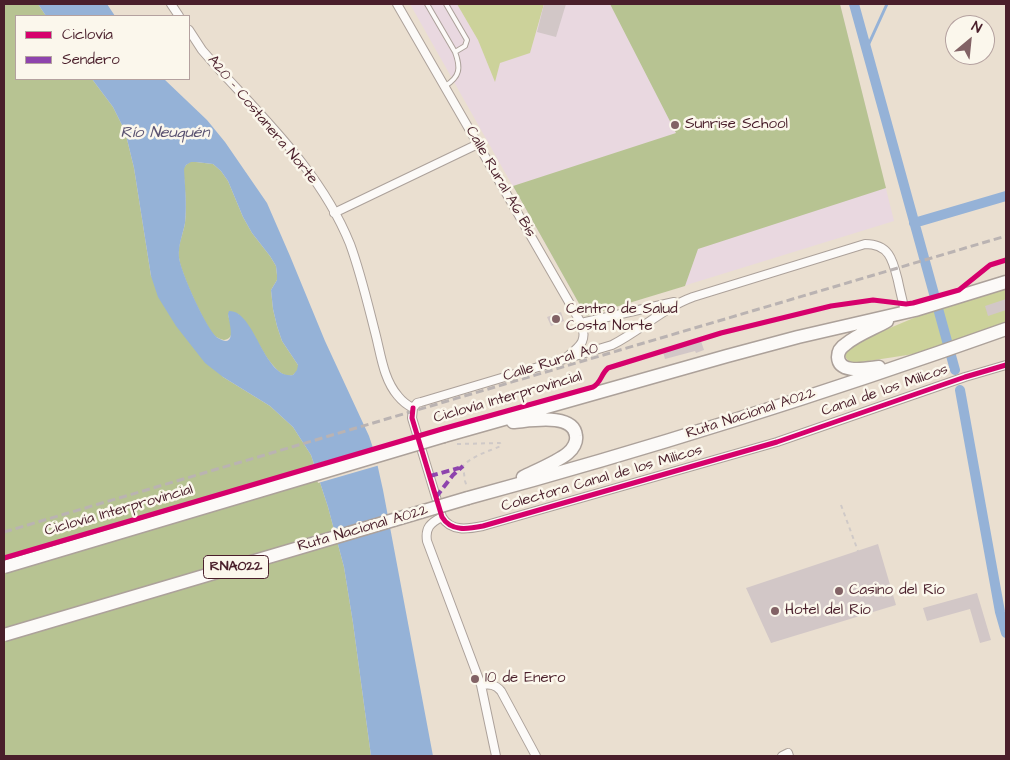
<!DOCTYPE html>
<html>
<head>
<meta charset="utf-8">
<style>
	body { margin:0 }
	#map { position:relative; width:1010px; height:760px; overflow:hidden; background:#eadfd0; font-family:"Architects Daughter",sans-serif }
	canvas { display:block }
	.frame { position:absolute; inset:0; border:5px solid #4a1f2b; pointer-events:none }
	.legend { position:absolute; left:15px; top:15px; width:175px; height:65px; box-sizing:border-box; background:#fbf7ec; border:1px solid #b4a19f; margin:0; padding:6px 9px; list-style:none; font-size:15px; color:#4a1f2b }
	.legend li { display:flex; align-items:center; gap:10px; height:25px }
	.legend b { width:25px; border:1px solid #b4a19f }
	.north { position:absolute; left:945px; top:15px; width:50px; height:50px; box-sizing:border-box; background:#fbf7ec; border:1px solid #b4a19f; border-radius:50%; rotate:28deg; font-size:14px; font-weight:700; line-height:20px; text-align:center; color:#4a1f2b }
	.north::after { content:''; display:block; margin:auto; width:18px; height:22px; background:#826265; clip-path:polygon(50% 0,100% 100%,50% 72%,0 100%) }
</style>
</head>
<body>
<div id="map">
<canvas width="1010" height="760"></canvas>
<div class="frame"></div>
<ul class="legend">
<li><b style="height:6px;background:#d6006c"></b>Ciclovía</li>
<li><b style="height:6px;background:#8e44ad"></b>Sendero</li>
</ul>
<div class="north">N</div>
</div>
<script>
const ctx = document.querySelector('canvas').getContext('2d');
ctx.lineJoin = 'round';
function fillPath(path, color) { ctx.fillStyle = color; ctx.fill(path, 'evenodd'); }
function trace(path, color, width, dash) { ctx.strokeStyle = color; ctx.lineWidth = width; ctx.lineCap = dash ? 'butt' : 'round'; ctx.setLineDash(dash || []); ctx.stroke(path); }
function write(font, color, halo, rows, align = 'center') {
  ctx.font = font + ' "Architects Daughter",sans-serif'; ctx.lineWidth = 5; ctx.setLineDash([]); ctx.textBaseline = 'middle'; ctx.strokeStyle = halo; ctx.fillStyle = color; for (const [text, x, y, turn = 0] of rows) {
    ctx.save(); ctx.translate(x, y); ctx.rotate((+turn || 0) * Math.PI / 180); ctx.textAlign = isNaN(turn) ? turn : align; if (halo) ctx.strokeText(text, 0, 0); ctx.fillText(text, 0, 0); ctx.restore();
  }
}
const built = new Path2D(`
	M410,4H840L894,221L586,316Z`);
const green = new Path2D(`
	M457,4H544L530,53L500,63L495,82L478,40Z
	M1006,289V324L934,349L914,354L855,363C848,362 844,358 845,351L859,341L916,317Z`);
const forest = new Path2D(`
	M4,4H38L46,16H16V79H92L113,107L125,131L134,168L151,276L223,377L270,406L293,427L311,455L328,507L344,567L353,623L371,756H4Z
	M610,4H840L886,188L698,249L685,286L586,316L513,186L676,133Z
	M190,162H196L213,164L221,171L228,181L243,217L252,233L270,256L276,266L277,275V280L271,290L273,309L277,326L282,341L298,365V370L293,375C290,376 288,376 285,375C266,367 254,328 238,314H228C230,324 237,338 224,340C220,339 217,338 214,335C205,326 180,271 179,258C177,246 183,235 185,223C187,206 185,187 183,169L186,165Z`);
const water = new Path2D(`
	M38,4H107L115,16H46Z
	M92,79H164L207,120L225,142L267,203L290,256L325,341L369,436L375,454L383,490L433,756H371L353,623L344,567L328,507L311,455L293,427L270,406L223,377L205,363L176,326L158,297L151,276L134,168L125,131L113,107ZM191,162H196L213,164L221,171L228,181L243,217L252,233L270,256L276,266L277,275V280L271,290L273,309L277,326L282,341L298,365L297,370L293,375C264,380 255,310 229,311L228,314C229,322 238,350 218,338C207,331 180,270 179,257C178,245 183,234 185,223C187,205 185,187 184,169L186,165Z`);
const pier = new Path2D(`
	M375,447L380,465L318,483L312,465Z`);
const stream = new Path2D(`
	M866,50L887,4`);
const canal = new Path2D(`
	M854,4L955,370
	M914,223L1006,196
	M960,390L1000,612L1006,633`);
const building = new Path2D(`
	M544,4H566L556,37L537,32Z
	M1006,299V310L988,316L985,306Z
	M561,312L564,321L551,326L547,317Z
	M701,341L704,350L696,353L695,351L665,359L663,352Z
	M878,544L896,605L771,643L746,588Z
	M977,593L991,640L980,643L970,609L927,621L923,608Z`);
const path = new Path2D(`
	M457,444L500,443L501,446C489,451 472,456 463,466L465,481L467,487
	M841,505L858,551`);
const service = new Path2D(`
	M427,4L455,52C461,68 460,77 445,86
	M446,4L467,40L465,46L455,52`);
const minor = new Path2D(`
	M171,4L179,16
	M397,4L581,323C588,341 580,346 567,357
	M189,30L202,50L216,66C266,121 322,174 350,244C361,274 368,305 376,336C381,356 384,380 398,396C402,401 407,405 413,408
	M334,213L478,144
	M581,323L674,302
	M413,408L412,418L442,517C451,532 468,529 483,526L777,442L965,377L1006,365
	M413,408L417,403L421,402L612,345C640,331 663,308 693,297L865,244C890,244 893,261 898,281C900,291 903,302 905,312
	M442,517C430,523 425,528 427,541L481,685L496,756
	M481,685C490,684 495,684 501,691L536,756
	M782,756L788,753L789,756`);
const trunk = new Path2D(`
	M879,367C868,368 839,375 838,357C838,352 841,347 846,344C856,335 875,328 887,321
	M513,422C529,421 574,412 576,436C577,442 573,449 568,453C559,461 535,471 523,477
	M444,436L727,356L798,337L915,310L1006,282
	M468,498C649,449 829,392 1006,329`);
const rail = new Path2D(`
	M4,532L1006,236`);
const trunkBridge = new Path2D(`
	M4,567L444,436
	M4,635L468,498`);
const quiet = new Path2D(`
	M430,476L459,468
	M436,497L453,475L463,466`);
const cycleway = new Path2D(`
	M413,408L412,418L442,517C451,532 468,529 483,526L777,442L965,377L1006,365
	M4,558L442,429L593,387C601,383 601,374 608,368L721,333L831,306L873,300L906,304L913,303L959,290L990,265L1006,260`);
const markers = [
	[675,125,5,"#826265"],
	[556,319,5,"#826265"],
	[839,591,5,"#826265"],
	[775,611,5,"#826265"],
	[475,679,5,"#826265"]
];
const shields = [
	[236,567,65]
];
const shieldNames = [
	["RNA022",236,567]
];
const streetNames = [
	["A20 - Costanera Norte",262,120,50],
	["Calle Rural A6 Bis",500,182,60],
	["Calle Rural A0",551,363,-17],
	["Canal de los Milicos",885,391,-19],
	["Ciclovía Interprovincial",508,398,-16],
	["Ruta Nacional A022",751,414,-18],
	["Colectora Canal de los Milicos",602,479,-16],
	["Ciclovía Interprovincial",119,511,-16],
	["Ruta Nacional A022",363,529,-16]
];
const poiNames = [
	["Sunrise School",685,125],
	["Centro de Salud",566,310],
	["Costa Norte",566,327],
	["Casino del Río",849,591],
	["Hotel del Río",785,611],
	["10 de Enero",485,679]
];
const waterNames = [
	["Río Neuquén",165,134]
];
fillPath(built, '#e9d8e0');
fillPath(green, '#ccd29a');
fillPath(forest, '#b7c392');
fillPath(water, '#95b2d7');
fillPath(pier, '#eadfd0');
trace(stream, '#95b2d7', 3);
trace(canal, '#95b2d7', 10);
fillPath(building, '#d2c7c7');
trace(service, '#aca19a', 6);
trace(minor, '#aca19a', 10);
trace(trunk, '#aca19a', 15);
trace(path, '#cfc9c7', 2, [4, 4]);
trace(service, '#fcfaf8', 4);
trace(minor, '#fcfaf8', 8);
trace(trunk, '#fcfaf8', 12);
trace(rail, '#bab3b2', 3, [8, 4]);
trace(trunkBridge, '#aca19a', 15, []);
trace(trunkBridge, '#fcfaf8', 12);
trace(quiet, '#8e44ad', 4, [8, 4]);
trace(cycleway, '#d6006c', 5);
for (const [x, y, r, color] of markers) { const dot = new Path2D(); dot.arc(x, y, r, 0, 2 * Math.PI); ctx.fillStyle = color; ctx.fill(dot); trace(dot, '#fbf7ec', 2); }
for (const [x, y, w] of shields) { const box = new Path2D(); box.roundRect(x - w / 2, y - 11.5, w, 23, 4); ctx.fillStyle = '#fbf7ec'; ctx.fill(box); trace(box, '#4a1f2b', 1); }
write('bold 14px', '#4a1f2b', null, shieldNames);
write('15px', '#4a1f2b', '#fbf7ec', streetNames);
write('15px', '#4a1f2b', '#fbf7ec', poiNames, 'left');
write('italic 16px', '#5a5271', '#fbf7ec', waterNames);
</script>
</body>
</html>
